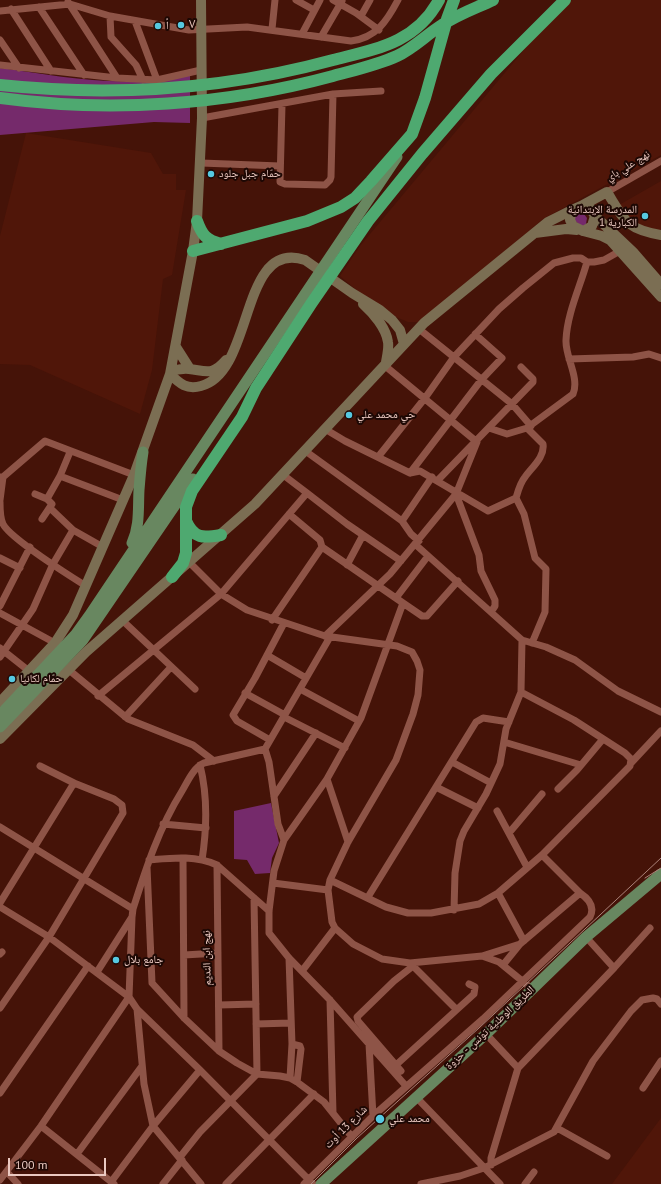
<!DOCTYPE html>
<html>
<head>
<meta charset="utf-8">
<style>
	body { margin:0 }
	#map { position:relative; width:661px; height:1184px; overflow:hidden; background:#451308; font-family:"PT Sans",sans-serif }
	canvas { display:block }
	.scale { position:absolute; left:8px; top:1158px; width:98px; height:18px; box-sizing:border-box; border:2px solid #ebc9c1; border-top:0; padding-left:5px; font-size:12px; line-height:14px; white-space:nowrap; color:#ebc9c1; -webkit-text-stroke:3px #1d0804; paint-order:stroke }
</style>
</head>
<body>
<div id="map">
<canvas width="661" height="1184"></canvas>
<div class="scale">100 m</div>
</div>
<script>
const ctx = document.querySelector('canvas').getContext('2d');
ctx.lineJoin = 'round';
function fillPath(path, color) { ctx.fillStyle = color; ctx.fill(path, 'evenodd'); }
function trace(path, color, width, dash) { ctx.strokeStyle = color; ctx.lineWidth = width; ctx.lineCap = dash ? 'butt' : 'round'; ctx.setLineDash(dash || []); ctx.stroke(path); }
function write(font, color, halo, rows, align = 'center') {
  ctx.font = font + ' "PT Sans","Noto Naskh Arabic",sans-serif'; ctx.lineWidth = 4; ctx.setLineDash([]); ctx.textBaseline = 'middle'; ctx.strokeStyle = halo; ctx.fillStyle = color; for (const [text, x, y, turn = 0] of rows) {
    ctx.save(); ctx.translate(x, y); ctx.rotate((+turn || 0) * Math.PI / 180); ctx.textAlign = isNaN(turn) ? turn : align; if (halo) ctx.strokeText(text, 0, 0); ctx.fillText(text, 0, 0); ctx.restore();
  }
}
const built = new Path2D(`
	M572,0H661V155L543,219L421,322H408L396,317L366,298L340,276L360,246L549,20Z
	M26,133L151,153L163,174H176V190H186L172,275L163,279L152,370L140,414L30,365L0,364V236Z
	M661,181V232L638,228L619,205Z
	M661,1118V1184H612Z`);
const green = new Path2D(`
	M0,68C52,75 107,86 160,79C170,78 180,74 190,72V123L154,122L0,135Z
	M578,213L584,214L587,218L586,224L582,227L573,219Z
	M271,803L279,843L272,858L270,873L255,874L247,860L234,859V811Z`);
const street = new Path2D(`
	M296,0L314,10
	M333,0L356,13L379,30
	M68,2L117,78L157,80L201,70
	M39,7L84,75
	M11,9L51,71
	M0,11L70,4L110,16L189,30L247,27L351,41C376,38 387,21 398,0
	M110,16L111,37L136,65L143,80
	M361,16L370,0
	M135,21L157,80
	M272,29L275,0
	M302,34L320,0
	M321,37L342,1
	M0,40L19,68
	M0,65L117,78
	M282,105L280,182L285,184L325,185L330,180L331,177L333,94
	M202,118L333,94L381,91
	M201,163L280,166
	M607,192L661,161
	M419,329L512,404L531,426
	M569,359L633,357L649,354L661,358
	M489,428L507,434L527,428L573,394C580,378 565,357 566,340C567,314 580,287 587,262
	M325,429L345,441L410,473L420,471L488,511L516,498C518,491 520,483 525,477C532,467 545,457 543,444L527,428
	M304,450L402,521L411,534L419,541
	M378,457L425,398L454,357L499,309L523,288L554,263L573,258H581L587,262H594L604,260L620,251
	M410,473L482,379L502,358L475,334
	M282,474L307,493
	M60,476L123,500
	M0,477H3L45,441L134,475
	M438,480L533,382V379L521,367
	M35,494L47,499L52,504L42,519
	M456,494L479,555L481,571L495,600V606L491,612
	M516,498L524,514L535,558L546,569L545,612L532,643
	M47,499L60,476L70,452
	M0,500L3,477
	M0,502C0,509 0,518 3,524C10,538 70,576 86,586
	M50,508L73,530L103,547
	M402,521L432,477
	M416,545L522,640L546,647L575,660L618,691L661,712
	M0,558L20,568
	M188,561L221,594L247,610L325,636L397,646L412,652L417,661L420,670L418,695L413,714L396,760L348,842L330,880L328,890L332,922L335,928L353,944L382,959L410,963L482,956L499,962L532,989
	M347,565L363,535
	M396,598L428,556
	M403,603L422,616H427L458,581
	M0,606L30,547
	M0,613L55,643
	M122,620L195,689
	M272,620L322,547L320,540L289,514
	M325,636L390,574L456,494L477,442L384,365
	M0,648L29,671
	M267,655L306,678
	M0,657L33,609L53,564L73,530
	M69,670L128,719L193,745L214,761
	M300,689L359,721
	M245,693L285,715
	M98,696L221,594L307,493L347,524L401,561
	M125,717L171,667
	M284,717L345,748
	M270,740L237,721L233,715L255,678L284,623
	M504,742L581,765
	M265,749L269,762L278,824L284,840L274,871L269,911V933L289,958L330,1000L406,1086
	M452,762L491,783
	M631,763L661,731
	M200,765C208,797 207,828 202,860
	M327,779L348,842
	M436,787L478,808
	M558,789L577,770L603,739
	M274,796L316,733
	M497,811L527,867
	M163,824L206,828
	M0,827L133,909L132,917L97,972
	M509,833L542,794
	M284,840L327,779L361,718L403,603L322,547
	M183,858L184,1018
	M149,860C172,858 195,855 217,865L269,911
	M217,865L219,1051
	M147,867L152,983L184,1018L219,1051L237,1063L257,1074L254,898
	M330,880L386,907L408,913H431L479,904L498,893L542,855L630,766L631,759L625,753L574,720L521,692
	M273,883L328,890
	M498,893L524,941
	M368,897L476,722L483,718L509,722
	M0,903L74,783L40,766
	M0,907L49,937L129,997L137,1009L200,1070L313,1184
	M133,909C146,868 159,828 182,791C188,781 193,768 204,763L265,749L330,637
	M454,910L455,873L460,841L464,831L486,794L500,764L506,729L521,692L522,640
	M0,954L2,952
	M184,955L218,953
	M482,956L520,944
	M289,958L292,1044L290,1078
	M411,964L456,1009
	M503,965L520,944L580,893L542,855
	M614,968L650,928
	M302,971L335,928
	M330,1000L333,1113
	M219,1005L256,1004
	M0,1008L49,937L123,813L122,805L114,799L74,783
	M137,1009L144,1084L153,1126L201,1184
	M256,1024L291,1023
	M486,1034L518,1068
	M292,1044L300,1046L301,1049L297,1082
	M369,1044L373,1116
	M396,1065L474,994L475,987L469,984
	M401,1071L358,1021L357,1017L394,981L413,966
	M643,1088L661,1061
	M0,1093L88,966
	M416,1097L500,1184
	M41,1126L114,1184
	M557,1128L607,1156
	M77,1154L142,1066
	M180,1157L200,1132L257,1074L280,1076L290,1078L297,1082L324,1102L352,1137
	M491,1165V1158L518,1068L614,968L586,937
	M7,1172L18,1184
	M0,1180L41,1126L129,997L132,917
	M111,1182L153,1126L200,1070
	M163,1184L182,1160
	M226,1184L314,1094
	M304,1184L373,1116L483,1019L590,917C595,907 589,899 580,893
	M421,1184L460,1176L484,1168L554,1132L593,1061L631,1011L642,1000L653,998L657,999L661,1004
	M525,1184L534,1172`);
const secondary = new Path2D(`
	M583,205L607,192C625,221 626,229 661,235
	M595,216L592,226L583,231L573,226L570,220L571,214L574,209L583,205L590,208L595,216L634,253L661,284
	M583,231L602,236L610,240L661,297
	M535,233L566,229L577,230
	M363,304C373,313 386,328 388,342C389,348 387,356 386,362
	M176,347L190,369
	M171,371C176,370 183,368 189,369C207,371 212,376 226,360
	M170,374C180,384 187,390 201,386C255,372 239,238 305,260L352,293L380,310L392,320L400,330L404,344
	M0,702L55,643L73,615L134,475L170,374L193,251L197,221L202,118L201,0
	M0,739L86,652L255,504L424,323L548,222L574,209`);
const primary = new Path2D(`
	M132,543C140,526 138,508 139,490C140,477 141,464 143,452
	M0,715L76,634L89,616L397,157
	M0,727L83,640L193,479
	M321,1184L486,1034L586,937L661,874`);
const highway = new Path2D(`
	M0,85C113,97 223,90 333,60C376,49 416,43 439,0
	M0,98C110,113 226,105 333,76C355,70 377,65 397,56C414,48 426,35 442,25C458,14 476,8 493,0
	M197,221C202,235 206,240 221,244
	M193,251L307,221L341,207L355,198L371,181L412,134L425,98L447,19L454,0
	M186,521C194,539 203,538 221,535
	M172,577L183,563L186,553V507L192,491L242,417L256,388L311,304L368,221L422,154L491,74L565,0`);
const tram = new Path2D(`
	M645,878L661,868
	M311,1184L357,1138L479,1028L661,858`);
const markers = [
	[181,25,4,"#56c9e1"],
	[158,26,4,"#56c9e1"],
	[211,174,4,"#56c9e1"],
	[645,216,4,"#56c9e1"],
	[349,415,4,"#56c9e1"],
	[12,679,4,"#56c9e1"],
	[116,960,4,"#56c9e1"],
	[380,1119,5,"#56c9e1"]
];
const poiNames = [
	["V",189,25],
	["أ",166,26],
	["حمّام جبل جلود",219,174],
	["المدرسة الإبتدائية",637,210,"right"],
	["الكبارية 1",637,223,"right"],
	["حي محمد علي",357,415],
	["حمّام لكانيا",20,679],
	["جامع بلال",124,960],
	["محمد علي",389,1119]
];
const streetNames = [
	["نهج علي باي",628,166,-31],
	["نهج ابن النديم",207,958,-91],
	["الطريق الوطنية تونس - حزوة",490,1028,-43],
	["شارع 13 أوت",346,1127,-45]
];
fillPath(built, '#501609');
fillPath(green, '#752a6b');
trace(street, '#8e5447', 7);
trace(secondary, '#7b6e53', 10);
trace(primary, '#688760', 11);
trace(highway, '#4ea970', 12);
trace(tram, '#aa8279', 1);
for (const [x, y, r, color] of markers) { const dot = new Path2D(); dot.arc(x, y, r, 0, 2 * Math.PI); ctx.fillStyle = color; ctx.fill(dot); trace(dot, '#1d0804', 1.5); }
write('11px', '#ebc9c1', '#1d0804', poiNames, 'left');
write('11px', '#ebc9c1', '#1d0804', streetNames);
</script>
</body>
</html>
